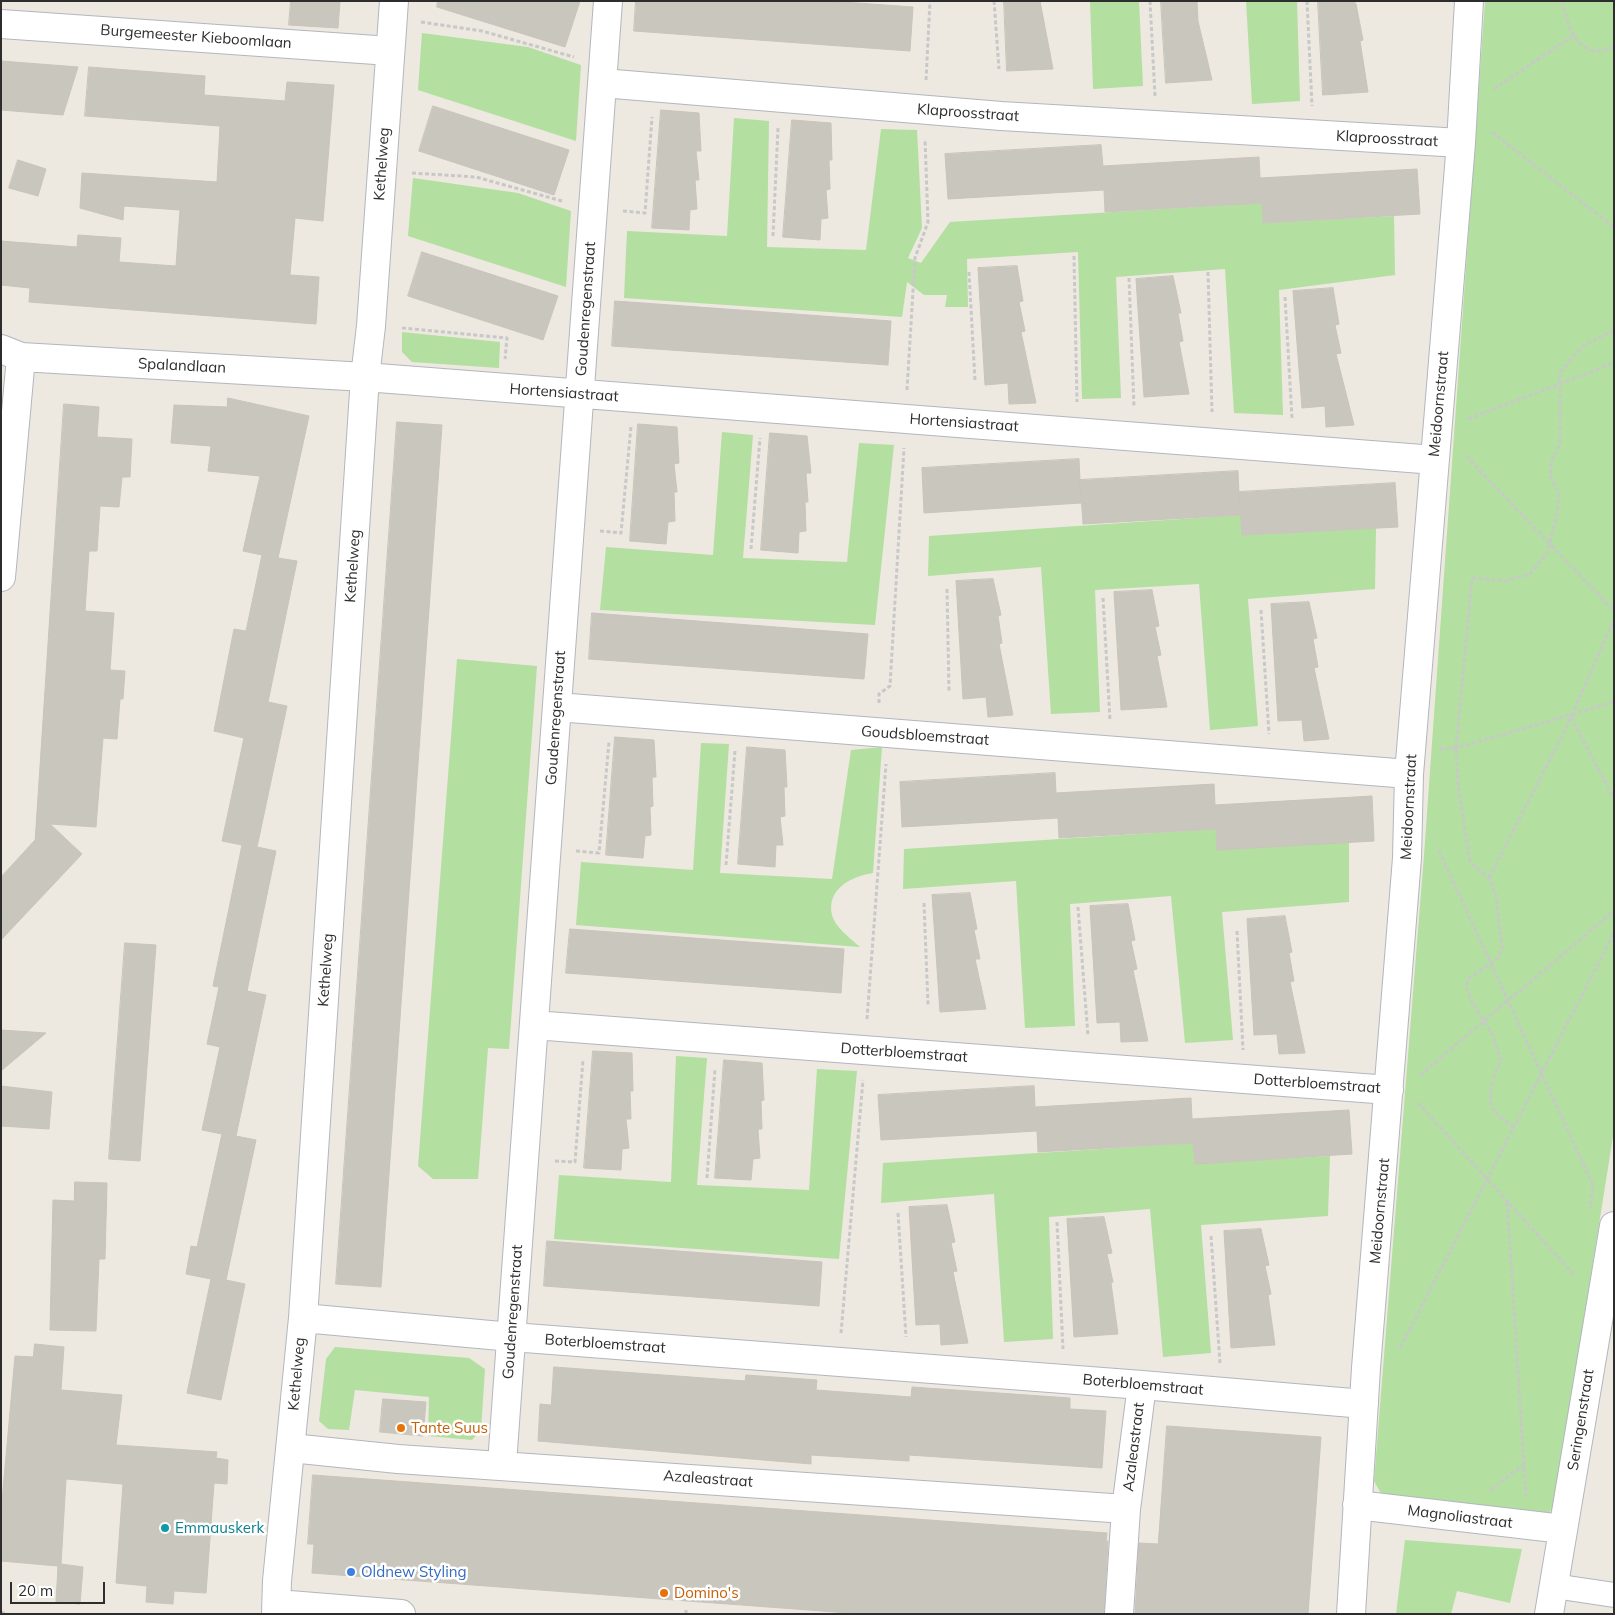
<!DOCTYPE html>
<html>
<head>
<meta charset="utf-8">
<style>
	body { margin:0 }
	#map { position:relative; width:1615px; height:1615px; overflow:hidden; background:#ede8e0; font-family:Mulish,sans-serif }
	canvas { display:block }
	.frame { position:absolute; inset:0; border:2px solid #2d2d2d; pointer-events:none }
	.scale { position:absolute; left:10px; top:1582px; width:95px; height:22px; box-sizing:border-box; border:2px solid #2d2d2d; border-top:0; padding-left:6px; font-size:15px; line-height:18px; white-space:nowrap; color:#2d2d2d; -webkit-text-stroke:4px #fff; paint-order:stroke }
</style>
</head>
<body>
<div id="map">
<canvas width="1615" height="1615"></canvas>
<div class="frame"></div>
<div class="scale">20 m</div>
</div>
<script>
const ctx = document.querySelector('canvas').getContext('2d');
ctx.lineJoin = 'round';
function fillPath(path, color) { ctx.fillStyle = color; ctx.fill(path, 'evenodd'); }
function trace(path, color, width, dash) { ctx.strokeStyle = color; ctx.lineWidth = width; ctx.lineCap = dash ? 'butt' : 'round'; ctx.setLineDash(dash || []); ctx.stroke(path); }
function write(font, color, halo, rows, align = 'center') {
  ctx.font = font + ' Mulish,sans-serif'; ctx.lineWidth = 5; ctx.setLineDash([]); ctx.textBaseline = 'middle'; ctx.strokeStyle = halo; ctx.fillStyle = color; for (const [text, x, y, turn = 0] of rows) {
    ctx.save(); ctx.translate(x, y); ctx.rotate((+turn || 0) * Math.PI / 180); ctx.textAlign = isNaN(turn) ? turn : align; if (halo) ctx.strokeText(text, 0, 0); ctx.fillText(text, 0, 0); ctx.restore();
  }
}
const green = new Path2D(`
	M1090,1H1139L1143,86L1093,89Z
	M1246,1H1297L1300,101L1252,104Z
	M1485,1H1614V1130L1554,1507L1546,1516L1383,1497L1374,1481L1424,855Z
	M422,33L528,47L581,65L576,141L418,90Z
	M734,118L769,121L767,247L866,250L881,129L917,130L922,228L908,258L921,263L950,222L1262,203L1263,223L1394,216L1395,275L1279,290L1283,415L1234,413L1225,269L1116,277L1121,398L1082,399L1078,252L967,259L968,307H945L947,295H924L907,282L902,317L624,298L627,231L727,236Z
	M413,178L518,193L571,211L566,287L408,236Z
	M402,332L500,342L499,368L412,362L402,352Z
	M722,432L753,435L743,558L847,562L859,443L894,445L875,625L600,610L606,547L713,555Z
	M1241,515L1242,535L1376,528L1375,589L1248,599L1258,726L1210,730L1199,584L1095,590L1100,712L1051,714L1041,567L928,576L929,536Z
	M457,659L537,666L509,1049L488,1048L478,1179H433L418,1166Z
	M701,743L729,744L720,873L832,879L851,750L882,747L873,873C853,876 826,888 832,915C835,927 851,939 860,947L576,925L581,862L693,870Z
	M1216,829L1217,849L1349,842V902L1222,912L1233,1040L1185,1043L1171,896L1070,904L1075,1026L1025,1028L1016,881L903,889L904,849Z
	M676,1056L707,1058L697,1185L809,1190L817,1069L857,1071L839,1259L554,1239L559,1175L671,1182Z
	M1193,1143L1195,1163L1330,1156L1328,1216L1201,1225L1211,1353L1163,1357L1150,1209L1049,1217L1053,1339L1004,1342L994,1194L881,1203L883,1163Z
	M335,1347L469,1358L485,1369L481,1430L472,1440L428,1436L429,1397L355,1390L349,1430L328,1429L319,1421L326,1359Z
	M1405,1540L1522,1549L1510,1603L1457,1591L1451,1614H1396Z`);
const building = new Path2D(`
	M291,1H340L338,28L289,25Z
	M438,1H580L565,47L437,7Z
	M636,1H829L913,7L910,51L634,31Z
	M1004,1H1040L1053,69L1007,71Z
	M1161,1H1197L1198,21L1212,80L1166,83Z
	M1318,1H1354L1356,4L1363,40L1360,41L1368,92L1323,95Z
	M1,61L78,67L63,115L1,110Z
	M89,67L205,76L204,95L285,101L287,82L334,85L323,221L295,218L290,275L319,277L316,324L29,302L30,288L1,285V241L77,247L78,235L121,238L119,262L176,266L180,210L124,206L123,220L80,208L82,173L217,182L220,126L85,116Z
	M433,106L569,150L554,195L419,151Z
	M661,110L699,113L701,151H696L699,180H695L697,209L690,210L689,230L652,228Z
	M792,120L831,123L832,160H829L830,189L826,190L828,218L821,219L820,240L783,237Z
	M1101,145L1103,166L1259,157L1260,178L1417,169L1420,214L1263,223L1262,203L1105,212L1104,190L948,199L945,154Z
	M18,160L46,169L38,196L9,188Z
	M422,252L558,296L543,340L408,296Z
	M1017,266L1023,301L1019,302L1025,331L1021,332L1036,403L1009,404L1008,383L985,385L978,268Z
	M1173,276L1181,313H1178L1183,341L1179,342L1189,394L1144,397L1136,279Z
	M1333,288L1339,324L1335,325L1341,353L1336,354L1354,425L1326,427L1325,406L1302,408L1293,291Z
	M615,301L891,321L888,365L612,346Z
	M228,398L309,416L278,558L297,561L268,702L287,706L257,847L276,851L247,991L266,995L236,1136L256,1140L226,1280L245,1284L221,1400L187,1393L211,1279L186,1274L191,1246L197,1247L222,1134L202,1130L220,1047L207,1044L219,987L213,986L242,845L222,841L244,738L214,731L234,629L246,631L262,555L243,551L260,476L208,471L211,446L171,443L174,405L227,407Z
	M64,404L99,407L97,437L132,439L130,477H122L119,507L100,506L97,551H89L85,611L114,613L110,670L125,671L123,699H120L117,739L103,738L96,827L50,824L82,854L1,940V877L35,840Z
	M397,422L442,425L381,1287L336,1284Z
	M638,424L677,427L679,463L674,464L677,492H674L675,521L668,522L666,544L630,541Z
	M770,433L807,436L811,473H806L808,502H805L806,531L799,532L798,553L761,550Z
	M1079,459L1081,503L924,513L922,468Z
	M1238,471L1240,515L1083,524L1080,480Z
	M1395,483L1398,527L1242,535L1239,492Z
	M993,579L1001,615L998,616L1002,643L999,644L1013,715L988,717L986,697L963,699L956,581Z
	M1152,590L1159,626L1155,627L1161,655L1157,656L1167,707L1121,710L1114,592Z
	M1309,602L1317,638L1313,639L1318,667L1314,668L1329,739L1304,741L1302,720L1278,721L1271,604Z
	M592,613L868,634L864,679L589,659Z
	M615,737L654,740L656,777H652L653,806L650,807L651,835L645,836L643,858L606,855Z
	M747,747L785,750L787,787H784L785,816L780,817L783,845H776L775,867L738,864Z
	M1055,773L1056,793L1214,784L1215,805L1372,796L1374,841L1217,850L1216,829L1059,838L1058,818L902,827L900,782Z
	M970,893L977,929L974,930L980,959H975L986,1009L940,1012L932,895Z
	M1128,904L1135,940L1131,941L1137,969L1133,970L1148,1041L1121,1042L1120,1022L1097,1023L1090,906Z
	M1285,916L1292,952L1289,953L1294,981L1290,982L1305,1053L1279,1054L1277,1034L1254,1035L1247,919Z
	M570,929L844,949L841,993L566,973Z
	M125,943L156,945L140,1161L109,1159Z
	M1,1030L46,1033L1,1071Z
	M593,1051L632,1053L633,1091H630L631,1119H626L629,1148L622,1149L621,1170L584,1168Z
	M724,1060L762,1063L764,1100L761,1101L762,1129H758L760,1158L753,1159L751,1180L715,1178Z
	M1,1086L52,1092L49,1129L1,1126Z
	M1034,1086L1035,1107L1191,1098L1192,1119L1349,1110L1352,1154L1195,1164L1193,1143L1038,1152L1037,1131L881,1140L878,1095Z
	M75,1182L107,1183L105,1259H99L96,1331L50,1330L53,1200L74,1201Z
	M947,1205L955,1242L951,1243L957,1271L953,1272L968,1343L941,1345L940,1324L916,1325L909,1207Z
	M1104,1217L1112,1253L1107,1254L1113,1282L1111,1283L1118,1334L1074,1337L1067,1219Z
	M1261,1229L1269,1265L1265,1266L1271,1294L1268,1295L1275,1345L1231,1348L1224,1231Z
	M547,1241L822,1262L819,1306L544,1286Z
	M35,1344L64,1347L61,1390L122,1395L116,1445L217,1452L216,1458L228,1460L227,1484L214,1483L206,1593L174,1591L173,1604L146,1602L147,1586L116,1583L123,1484L66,1479L61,1564L83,1567L80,1604L56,1602L58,1566L1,1561V1512L15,1356L33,1357Z
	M554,1367L745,1381L746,1375L817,1380L816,1390L911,1397L912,1387L1070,1398V1409L1106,1411L1102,1468L909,1455V1461L811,1455V1464L538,1441L540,1404L551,1405Z
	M383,1399L426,1402L423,1436L380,1432Z
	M1167,1426L1321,1437L1308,1614H1135L1139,1543L1158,1544Z
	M313,1475L1107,1533L1106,1541H1108L1104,1614H862L312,1573L314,1544H308Z`);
const path = new Path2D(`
	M994,1L999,69
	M1150,1L1155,96
	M1307,1L1312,106
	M1562,1C1566,19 1573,48 1596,51C1600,52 1607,49 1611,48L1614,45
	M421,22L482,31L574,57
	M926,80L930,1
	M1494,89L1574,35
	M1492,132L1614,227
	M412,173L476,177L562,201
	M623,211L645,213L652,117
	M773,236L778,128
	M1074,256L1077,402
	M969,272L975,381
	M1208,272L1212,412
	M1129,278L1134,407
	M1285,297L1292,418
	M402,328L507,338L505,359
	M907,390L915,258L928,222L925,139
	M1468,419L1614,363
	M1466,456L1614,611
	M600,531L621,533L631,426
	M751,549L760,438
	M947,589L949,691
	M1103,598L1110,720
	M1261,610L1269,734
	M879,703V694L890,686L904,448
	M1571,717L1614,799
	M1440,749L1456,748L1614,702
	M576,851L599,853L609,742
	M1439,851L1593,1185L1590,1208
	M726,865L735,751
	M1489,878L1565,730L1614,620
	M924,903L928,1005
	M1078,907L1088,1036
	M1237,931L1243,1050
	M867,1019L886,764
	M1420,1075L1614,911
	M1418,1103L1575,1276
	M1514,1127C1507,1122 1498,1117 1493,1109C1486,1096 1495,1072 1501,1060L1492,1034L1472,1002L1466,986L1469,978L1497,959L1502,948L1496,896L1489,878L1470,862L1458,785L1456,748L1472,578L1505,581L1530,574L1547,553L1557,514L1559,494L1550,475L1552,460L1560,443V372L1583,346L1614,330
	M555,1161L575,1162L583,1060
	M707,1178L715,1069
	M1507,1202L1526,1496
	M898,1213L906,1337
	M1057,1222L1063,1349
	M1211,1236L1220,1363
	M841,1333L863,1080
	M1400,1348L1614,933
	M1490,1490L1523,1465
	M1,1612L6,1614
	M686,1614V1610`);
const pedestrian = new Path2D(`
	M1554,1586L1614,1595`);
const minor = new Path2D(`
	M1,24L390,51
	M602,83L1001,116L1461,143
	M1,349L21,357L365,377L1435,460
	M1,577L21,357
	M557,707L1409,774
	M534,1025L1389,1090
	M303,1318L512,1337L1142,1385L1364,1404
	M291,1448L398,1459L1126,1509L1142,1385
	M502,1464L608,1
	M1357,1505L1563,1529
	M277,1604L401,1614
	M276,1614L277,1581L303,1318L365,377L371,326L394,1
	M1119,1614L1126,1509
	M1351,1614L1366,1368L1407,858L1409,774L1461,143L1469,1
	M1549,1614L1614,1226`);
const markers = [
	[401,1428,5,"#e8710a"],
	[165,1528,5,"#0f9aa8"],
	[351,1572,5,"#3f7fe0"],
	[664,1593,5,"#e8710a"]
];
const streetNames = [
	["Burgemeester Kieboomlaan",196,37,4],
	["Klaproosstraat",968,113,4],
	["Klaproosstraat",1387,139,3],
	["Kethelweg",382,164,-86],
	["Goudenregenstraat",586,309,-86],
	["Spalandlaan",182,366,3],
	["Hortensiastraat",564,393,4],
	["Meidoornstraat",1439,404,-85],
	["Hortensiastraat",964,423,4],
	["Kethelweg",353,566,-86],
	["Goudenregenstraat",556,718,-86],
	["Goudsbloemstraat",925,736,4],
	["Meidoornstraat",1409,807,-87],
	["Kethelweg",326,970,-86],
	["Dotterbloemstraat",904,1053,4],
	["Dotterbloemstraat",1317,1084,4],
	["Meidoornstraat",1380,1211,-85],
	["Goudenregenstraat",513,1312,-86],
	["Boterbloemstraat",605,1344,4],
	["Kethelweg",297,1374,-85],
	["Boterbloemstraat",1143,1385,5],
	["Seringenstraat",1581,1420,-81],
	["Azaleastraat",1134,1447,-83],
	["Azaleastraat",708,1479,4],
	["Magnoliastraat",1460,1517,7]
];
const foodNames = [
	["Tante Suus",411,1428],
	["Domino's",674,1593]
];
const cultureNames = [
	["Emmauskerk",175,1528]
];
const shopNames = [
	["Oldnew Styling",361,1572]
];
fillPath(green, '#b3dfa1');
fillPath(building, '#c9c6be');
trace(building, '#c9c4ba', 1);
trace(pedestrian, '#b3b6bf', 26);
trace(minor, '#b3b6bf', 30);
trace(path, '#c8c8c8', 3, [4, 2.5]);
trace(pedestrian, '#fff', 24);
trace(minor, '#fff', 28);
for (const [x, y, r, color] of markers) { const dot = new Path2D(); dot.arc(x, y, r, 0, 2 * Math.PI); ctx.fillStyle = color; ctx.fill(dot); trace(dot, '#fff', 2); }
write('15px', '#2d2d2d', '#fff', streetNames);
write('15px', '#c56008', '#fff', foodNames, 'left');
write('15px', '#0d838f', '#fff', cultureNames, 'left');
write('15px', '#366cbe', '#fff', shopNames, 'left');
</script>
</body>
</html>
